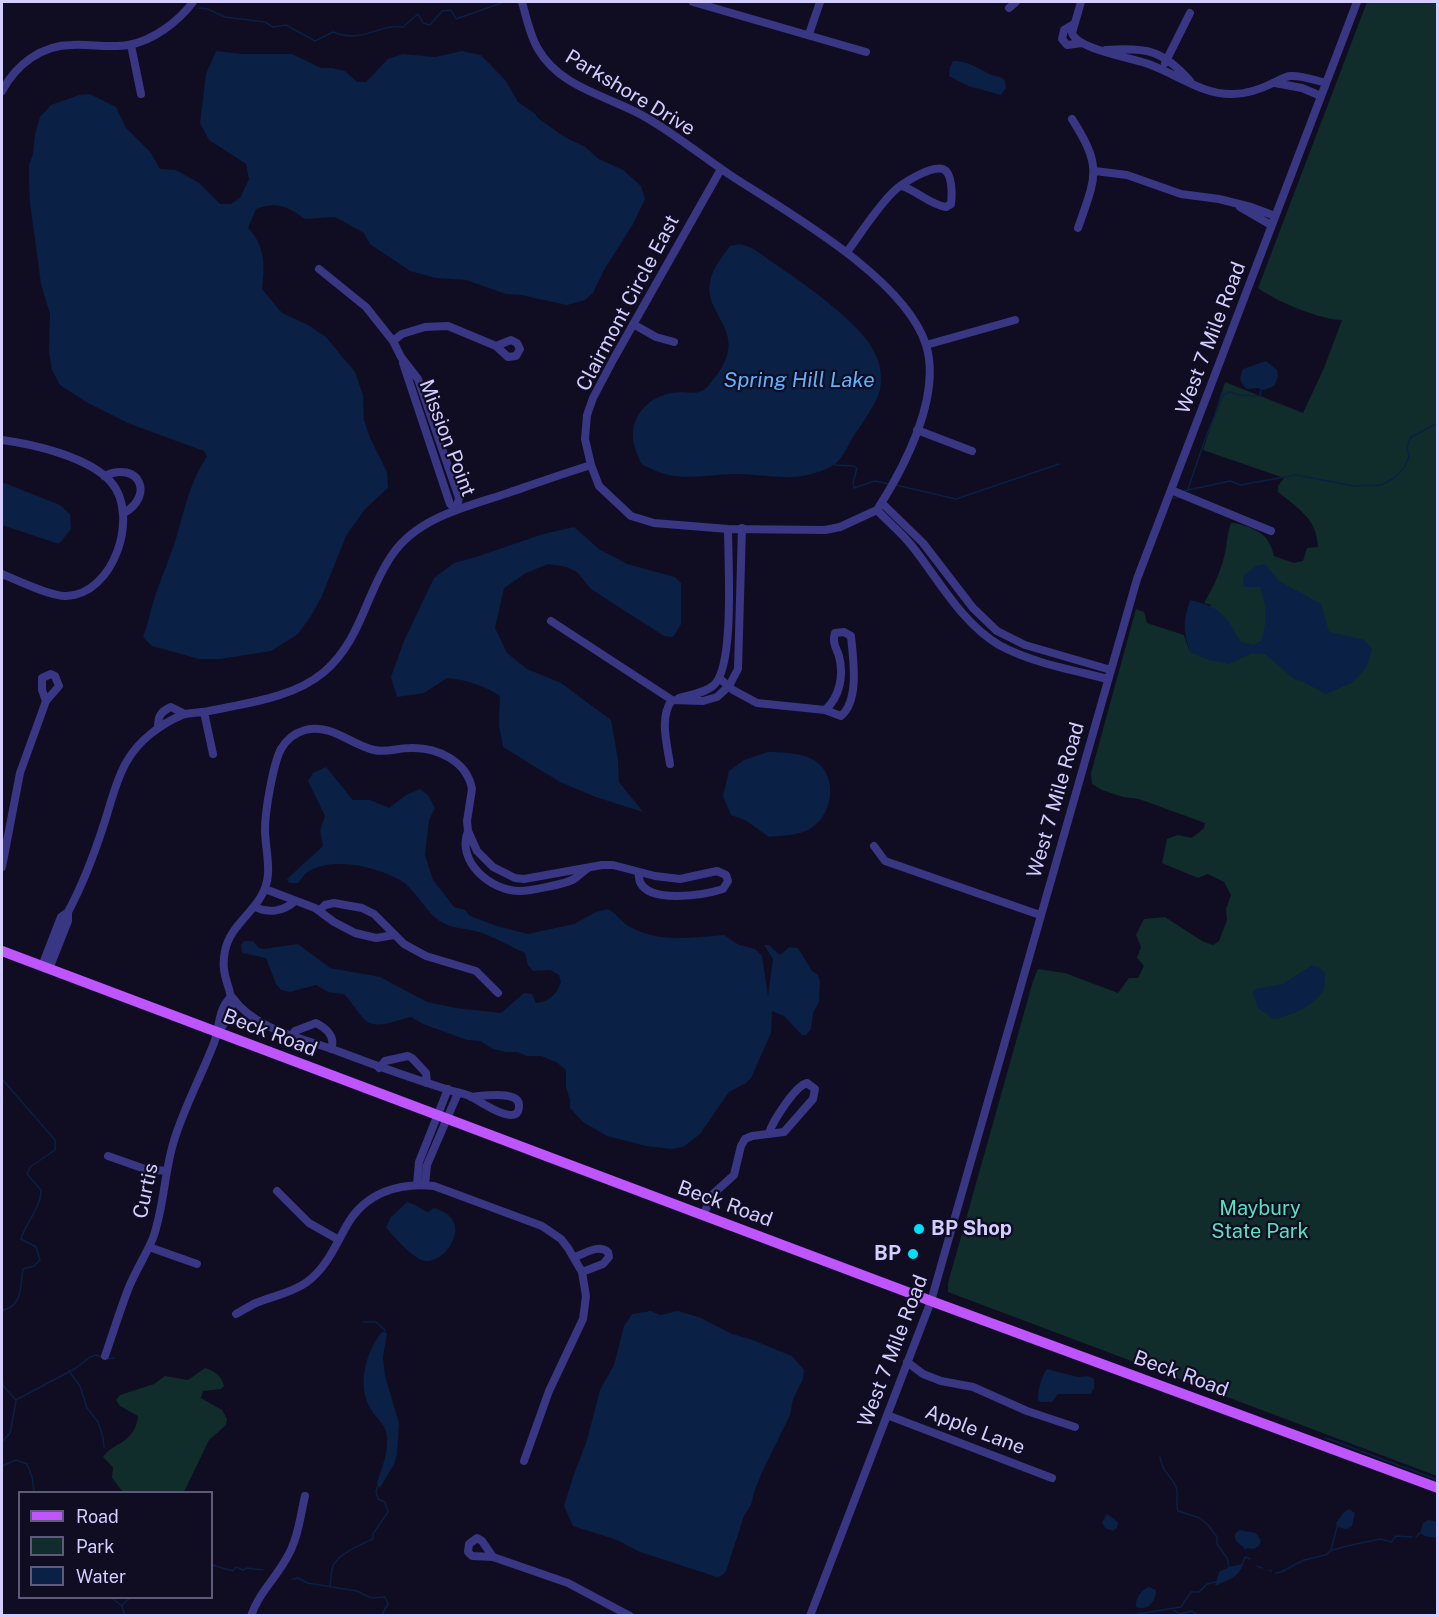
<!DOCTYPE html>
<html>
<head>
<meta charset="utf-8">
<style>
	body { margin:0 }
	#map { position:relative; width:1439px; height:1617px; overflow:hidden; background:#100d22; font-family:"Public Sans",sans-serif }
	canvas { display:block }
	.frame { position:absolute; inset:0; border:3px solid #d3ceff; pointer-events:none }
	.legend { position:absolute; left:18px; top:1491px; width:195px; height:108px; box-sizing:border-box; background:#100d22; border:2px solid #5e5a7a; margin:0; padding:8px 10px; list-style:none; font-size:18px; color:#d3ceff }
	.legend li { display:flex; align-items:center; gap:12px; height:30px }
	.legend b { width:30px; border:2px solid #5e5a7a }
</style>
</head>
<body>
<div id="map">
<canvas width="1439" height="1617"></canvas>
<div class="frame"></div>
<ul class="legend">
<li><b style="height:8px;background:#bf55ff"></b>Road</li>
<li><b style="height:16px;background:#102c2b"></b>Park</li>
<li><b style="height:16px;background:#0a2044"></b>Water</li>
</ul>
</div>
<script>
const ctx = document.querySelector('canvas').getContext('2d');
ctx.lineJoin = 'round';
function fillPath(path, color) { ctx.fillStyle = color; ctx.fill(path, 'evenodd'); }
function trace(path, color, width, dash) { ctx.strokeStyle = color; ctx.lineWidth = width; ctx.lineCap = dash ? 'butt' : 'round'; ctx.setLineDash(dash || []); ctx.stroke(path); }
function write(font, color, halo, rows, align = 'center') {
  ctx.font = font + ' "Public Sans",sans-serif'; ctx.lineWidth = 4.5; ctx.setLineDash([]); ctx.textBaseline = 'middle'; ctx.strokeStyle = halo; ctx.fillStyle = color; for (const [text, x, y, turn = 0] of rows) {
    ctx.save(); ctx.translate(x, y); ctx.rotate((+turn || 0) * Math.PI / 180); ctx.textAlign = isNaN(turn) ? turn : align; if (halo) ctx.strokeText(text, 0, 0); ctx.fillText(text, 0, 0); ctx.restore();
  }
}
const green = new Path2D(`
	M1367,2H1437V1476L948,1292V1283L1033,981L1038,969L1065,973L1118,993L1129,978H1138L1144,966L1137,958L1141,947L1136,935L1144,919L1165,917L1202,941L1213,945L1219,941L1227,920L1226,909L1231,895L1224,882L1208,874L1198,878L1162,863L1167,839L1178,835L1192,838L1204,828L1205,823L1139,799L1123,797L1102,790L1092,784L1091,773L1136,609L1144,612L1147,623L1184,635L1189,650L1211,605L1204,603C1214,586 1223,567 1226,548C1227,538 1228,532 1231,523C1242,523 1259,530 1266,538C1270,543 1273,551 1274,556L1294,563L1303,561L1307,548L1318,547C1317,519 1299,509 1278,492V486L1284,478L1203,450L1225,382L1303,413L1324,368L1342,320C1321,320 1275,301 1258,288Z
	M205,1368C215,1371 222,1376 224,1386L221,1389L203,1391L201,1398L222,1410L227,1419L226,1425L209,1440L185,1490L183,1492H123L112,1478L113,1467L103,1457C113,1442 135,1444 138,1416L120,1406L116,1400L120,1395L154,1384L165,1376L188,1380Z`);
const water = new Path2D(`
	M216,51L242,54H292L321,68H332L345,71L357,82H366L388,59L403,54L435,57L462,51L481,55L506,81L518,102L534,113L539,119L563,136L585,147L599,159L623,170L641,186L645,199L633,224L604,270L593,293L585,300L567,305L521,295L506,294L466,280L436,278L410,271L370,244L364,233L335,217L305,219C288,206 276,201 256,209L248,228C265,245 265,266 262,289L282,313L308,325L326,337L355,372L363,395L364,420L370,438L387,472L388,488L366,508L347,534L321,598L311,616L298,634L271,651L220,659H199L152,646L143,637C147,627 149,617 152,606C159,582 170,559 177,535C185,507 191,480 207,456L204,451L130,424L86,402L60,385L52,370L49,352L50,314L41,284L30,203L29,182V165L33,154L35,134L40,117L51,105L79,95L90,94L116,107L126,128L151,153L160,169L176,170L199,183L220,204H231L240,198L249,179L246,164L209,140L200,123L206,74Z
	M953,61C972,60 986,76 1001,77L1005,81L1006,88L1001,95L968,86L949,76L950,67Z
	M740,244C754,247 763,256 775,264C800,281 824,298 847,319C867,337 886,360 880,390C878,401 860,427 853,437C848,446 841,461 832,466C798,484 774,475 739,474C708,473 678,484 650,468C647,467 644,466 642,464C639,461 638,455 636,451C633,442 632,435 634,425C641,403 661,392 683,392C690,393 699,394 705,389C710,384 718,374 722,367C744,329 704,314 710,282C712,269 722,257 730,246Z
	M1266,361L1277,370L1278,377L1274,386L1264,390L1257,388L1247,389C1239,382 1239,378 1243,369Z
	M2,482L60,505L70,514L71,529L59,544L2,525Z
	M574,527L599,549L627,564L675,577L681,583V624L673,637L664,636L591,589L577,572L567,567L548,564L526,573L504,588L495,628L507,653L527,669L561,683L611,720L618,760L619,782L643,812L596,797L560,782L503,747L499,725L500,696C483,685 467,680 447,678L424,693L397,697L391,677L404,641L434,578L454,563L476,557L543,534Z
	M1265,564L1279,581L1321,604L1329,632L1364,640L1372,649L1366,668L1353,682L1326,694L1304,682L1294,679L1265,654L1252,653L1229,664L1206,659L1190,652C1183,630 1183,622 1190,600C1221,607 1225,615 1241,642L1254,645L1261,641C1268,619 1267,609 1260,587H1244L1243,576L1256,566Z
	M768,752C781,752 798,753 810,758C839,771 835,814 810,829C797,836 783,835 769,837L745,820L731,815L723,796L729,771L744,760Z
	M326,767L353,800H370L389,808L406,795L420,789L428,795L435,808L429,820L425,855L433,880L454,907L465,910L470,916L497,926L528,934L574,924L596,912L608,909C617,914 622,923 630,927C663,944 690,937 724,935L739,945L755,949L762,956L768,996L773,959L764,945H769L780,955L789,947L798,948L812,971L818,975L820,981L819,1002L813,1013L811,1029L806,1035H802L784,1016L772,1011L771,1033L751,1078L746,1083L729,1092L700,1134L683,1147L672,1149L646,1146L607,1136L583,1122L570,1108V1100L566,1087V1070L556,1062L541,1056H527L517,1052H506L493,1049L480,1041L467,1040L423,1024L411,1017C399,1019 376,1031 365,1020C357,1012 352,1002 344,994L328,992L316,985L290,992L281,990L276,984L266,958L242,953L241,945L244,941H253L259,948L263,949L298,944L330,968L380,977L427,1002L456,1008L501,1013L524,993L532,994L536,1003C549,1002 557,994 561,982L559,975L550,970L533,971L528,965L525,953C509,946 495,937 479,932C466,928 454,929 443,923C425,913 417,890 400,880C378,867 335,857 311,870C305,873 302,878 298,883H289L287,879L323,846L320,831L325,816L308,781L313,773Z
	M1312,965L1318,967L1325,973C1325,977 1325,984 1324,988C1316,1006 1292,1015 1274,1019L1258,1008L1253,994L1255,989L1283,984Z
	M407,1202C416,1204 420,1209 428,1212L434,1208C477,1220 445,1264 425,1261C413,1259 394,1237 386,1227L391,1217Z
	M651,1311L660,1315L678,1311L701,1318L732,1334L750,1339L792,1356L804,1370L803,1379L793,1399L790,1415L763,1470L754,1492L751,1505L744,1516L726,1571L723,1575L717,1577L640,1552L617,1540L573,1526L564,1506L573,1477L587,1440L600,1390L614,1365L624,1326L632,1314Z
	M382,1332L387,1333L383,1357L385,1376L399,1423L397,1455L394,1464L380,1488C378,1485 376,1485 378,1480C382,1467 388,1454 387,1439C387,1425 379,1422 372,1411C356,1387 365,1353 382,1332Z
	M1047,1369L1078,1377L1088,1376L1094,1379V1388L1091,1394H1058L1052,1402H1041L1038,1400C1038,1388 1041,1378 1047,1369Z
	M1349,1509L1355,1513L1352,1526L1347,1529L1337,1527L1336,1523L1344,1512Z
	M1107,1514L1118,1522L1117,1528L1113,1531L1105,1528L1102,1522Z
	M1429,1520L1437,1522V1538L1425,1536L1420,1533L1423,1523Z
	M1240,1530L1256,1533L1261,1541L1259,1546L1253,1549L1247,1548L1244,1550V1547C1236,1543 1230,1535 1240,1530Z
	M1243,1564C1239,1578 1227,1580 1215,1586L1219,1572L1229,1567Z
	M1149,1587L1156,1590C1156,1601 1148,1612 1136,1607C1135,1598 1141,1590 1149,1587Z`);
const stream = new Path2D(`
	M199,8L208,9L225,17L265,22L273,27L286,25L315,41L333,32C364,44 376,24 403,27L418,14L423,23L430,25L442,11L451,10L456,19L504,2
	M835,465L854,466L857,468L853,483L854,488L875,481L889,484
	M896,485L956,499L1059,464
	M1188,489L1204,442L1223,395L1230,392L1240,395L1260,396L1261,390
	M1184,491L1230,481L1240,485L1296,475L1354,486L1381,485L1394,478L1404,468L1409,457L1407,447L1411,437L1438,423
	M1173,498L1178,497
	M2,1079L55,1140V1150L30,1167L27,1174L41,1190C41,1208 26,1222 21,1239L36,1247L40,1260L34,1266L23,1269C20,1285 23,1306 3,1310L2,1313
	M363,1322H376L385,1330L383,1334
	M106,1359L114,1358
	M69,1371L80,1386L87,1408L98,1422L103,1438L104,1447
	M2,1380L4,1387L16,1400
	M16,1400L76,1368L90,1357L96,1355L102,1357
	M1326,1438L1438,1480
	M2,1442L10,1433L16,1401
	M1160,1457C1163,1474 1170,1473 1176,1487C1179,1495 1175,1502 1178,1511L1200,1518L1208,1525L1217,1537V1544L1227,1558L1229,1567
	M2,1466L16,1460L27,1464L32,1477L34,1492
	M1416,1537L1420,1533
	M1331,1550L1337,1527
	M212,1565L233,1571L236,1567L243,1570L247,1568L263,1570
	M1242,1565L1245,1557L1250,1559
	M1257,1566L1262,1568
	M1270,1570L1271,1571
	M1276,1573L1281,1572L1304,1560L1326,1555L1330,1551L1347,1546L1380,1539L1391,1542L1396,1536L1412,1537
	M293,1579L298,1578L307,1583L357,1591L371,1598L385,1597L388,1604L381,1616
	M330,1586C331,1580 331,1572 333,1566C338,1554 362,1544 373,1539V1534L388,1512L385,1502L378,1499L376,1491L378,1485
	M112,1598L122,1606L125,1616
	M122,1605L130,1598
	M1174,1610L1179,1614L1192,1611L1199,1616
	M1125,1616L1181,1607L1191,1592H1199L1207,1584L1216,1582`);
const minor = new Path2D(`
	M522,2C526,16 530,36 538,49C561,89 610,96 647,118C676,135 702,156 730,175C787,212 905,278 926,345C942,396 904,468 877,510
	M693,2L866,52
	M1081,2L1072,33C1078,50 1134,58 1151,65C1178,75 1203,95 1233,94C1246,94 1261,89 1273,83C1278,81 1283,77 1290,76C1302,75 1314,80 1326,83
	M1009,8L1016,2
	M1074,24L1064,30L1062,39L1067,45L1082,43
	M809,34L820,2
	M131,45L141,94
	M1106,50C1146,47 1163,50 1190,81
	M1165,63L1190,13
	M1275,83L1302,88L1321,96
	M2,91C16,65 41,45 72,45C91,44 109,48 128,45C153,41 179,21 193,2
	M1072,119C1103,168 1096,176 1078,228
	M721,169L613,360L593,398L587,415L585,439L591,465L599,486L631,516L654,523L728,529L825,530L840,527L877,510
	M1095,171L1127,175L1181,194L1219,199L1251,207L1275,216
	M1240,207L1271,225
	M847,252C862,232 875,210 893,192C901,184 931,165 943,169C953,173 952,196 951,204L946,207C931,205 917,191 902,186
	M319,269L366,307L393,341L401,357L418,379L459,498L456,510
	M633,324L656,337L674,342
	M393,341L402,334L425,327L448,326L496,346L508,357L516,356L520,349L517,343L511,340L496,346
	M926,345L1015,320
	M403,363L450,504L456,510
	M917,430L972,451
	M2,440C33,444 89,457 111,482C140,515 114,595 66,596C52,597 16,580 2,574
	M104,476C139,460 155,495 124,513
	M1171,490L1271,531
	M882,503L923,543L973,608L997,631L1025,645L1111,670
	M877,510C888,522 902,533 912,546C939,580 961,622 999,645C1032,663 1073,670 1108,679
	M551,621L672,700L703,701L717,697L729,686L738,669L742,528
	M719,678L733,690L757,703L825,710L841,716C860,700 853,658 851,636L844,632L835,633C832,643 836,647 839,656C844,675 840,697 825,710
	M679,698C690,695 705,693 714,685C735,666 728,560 728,529
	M204,712L213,754
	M158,728C158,716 160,712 171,707L185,714
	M670,764C667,744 659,717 672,700
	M468,831C456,861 490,891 520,891C529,891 566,884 574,879C579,876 583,871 588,868
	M874,846L885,861L1040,915
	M2,867L20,773L46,701L59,686L55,676L51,674L42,678V690L46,701
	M265,889L315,908L334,922L355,933L376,938L394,935
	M255,907C269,914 284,911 295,901
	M319,911L325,905L334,903L362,908L374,914L404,944L426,956L476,971L498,993
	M68,912C83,884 94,855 104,824C111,803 116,779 127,761C139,740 161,724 182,715C191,712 201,713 209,711C247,703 293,698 324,672C362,639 365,594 392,555C417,518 465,507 505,494C534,484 562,474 591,465
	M42,966L61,917L68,912V921L49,969
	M232,997C256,1031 304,1038 340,1052C377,1066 414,1079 452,1091C458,1092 464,1094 470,1096C477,1099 519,1130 519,1106C520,1090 482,1096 471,1097
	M218,1032C248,995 217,988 225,951C231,920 266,908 268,874C269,859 265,844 265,829C265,812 273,764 281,749C286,740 295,733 305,730C331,723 351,745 374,750C387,753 397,748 410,748C437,747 467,761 472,789L467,821L468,831L477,851L493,867L515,878L524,879L602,865H613L655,876L680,879L717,871L726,875L728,881L723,889C704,895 650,904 640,882C639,879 639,876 638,872
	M291,1036L295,1031L316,1023C326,1028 336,1037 331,1049
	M379,1068L385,1061L408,1056L412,1058L426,1073L427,1083
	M108,1156L145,1169L167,1171
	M417,1184L419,1162L448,1089
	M425,1185L427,1165L458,1093
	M277,1191L309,1223L339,1240
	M703,1215L713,1194L734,1175L741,1146L745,1139L752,1136L784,1132L813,1099L815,1089L807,1083C795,1086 773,1121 769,1133
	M149,1247L197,1264
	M575,1257C586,1253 598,1244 608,1252L609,1257L603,1264L582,1272
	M236,1314C242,1311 249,1306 256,1303C273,1296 292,1293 307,1282C327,1267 335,1246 347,1225C365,1193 399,1182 434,1186L542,1226L561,1239L568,1248L582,1272L586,1296L583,1319L549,1391L524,1461
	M105,1356C113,1333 120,1310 129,1287C136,1270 146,1255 153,1238C164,1207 164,1175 173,1144C183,1109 201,1077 214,1043C220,1026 218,1009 231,997
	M907,1362L923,1374L941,1381L973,1387L1027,1411L1075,1427
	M887,1415L1052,1478
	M493,1557L482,1541L477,1538L469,1544L468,1552L472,1556L493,1557L568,1583L630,1616
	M251,1616C258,1594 275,1579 286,1559C298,1540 300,1517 305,1496
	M810,1616L931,1301L1137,579L1357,2`);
const major = new Path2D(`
	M2,951L931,1301L1438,1488`);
const markers = [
	[919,1229,6,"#00e1f9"],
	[913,1254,6,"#00e1f9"]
];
const streetNames = [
	["Parkshore Drive",630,93,31],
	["Clairmont Circle East",628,303,-62],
	["West 7 Mile Road",1211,338,-69],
	["Mission Point",447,438,69],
	["West 7 Mile Road",1056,800,-74],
	["Beck Road",270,1033,21],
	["Curtis",146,1191,-78],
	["Beck Road",725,1204,20],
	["West 7 Mile Road",893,1351,-69],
	["Beck Road",1181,1374,20],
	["Apple Lane",975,1430,21]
];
const parkNames = [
	["Maybury",1260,1209],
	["State Park",1260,1232]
];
const poiNames = [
	["BP Shop",931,1229],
	["BP",901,1254,"right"]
];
const waterNames = [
	["Spring Hill Lake",799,381]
];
fillPath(green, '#102c2b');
fillPath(water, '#0a2044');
trace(stream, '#0a2044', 1.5);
trace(minor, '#393683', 8);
trace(major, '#bf55ff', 10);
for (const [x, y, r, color] of markers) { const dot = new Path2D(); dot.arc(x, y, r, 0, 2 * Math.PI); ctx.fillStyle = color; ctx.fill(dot); trace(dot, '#100d22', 2); }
write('20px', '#d3ceff', '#100d22', streetNames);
write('20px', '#57e2bf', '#100d22', parkNames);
write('bold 20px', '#d3ceff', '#100d22', poiNames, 'left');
write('italic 21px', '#5cb4ff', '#100d22', waterNames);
</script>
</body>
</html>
